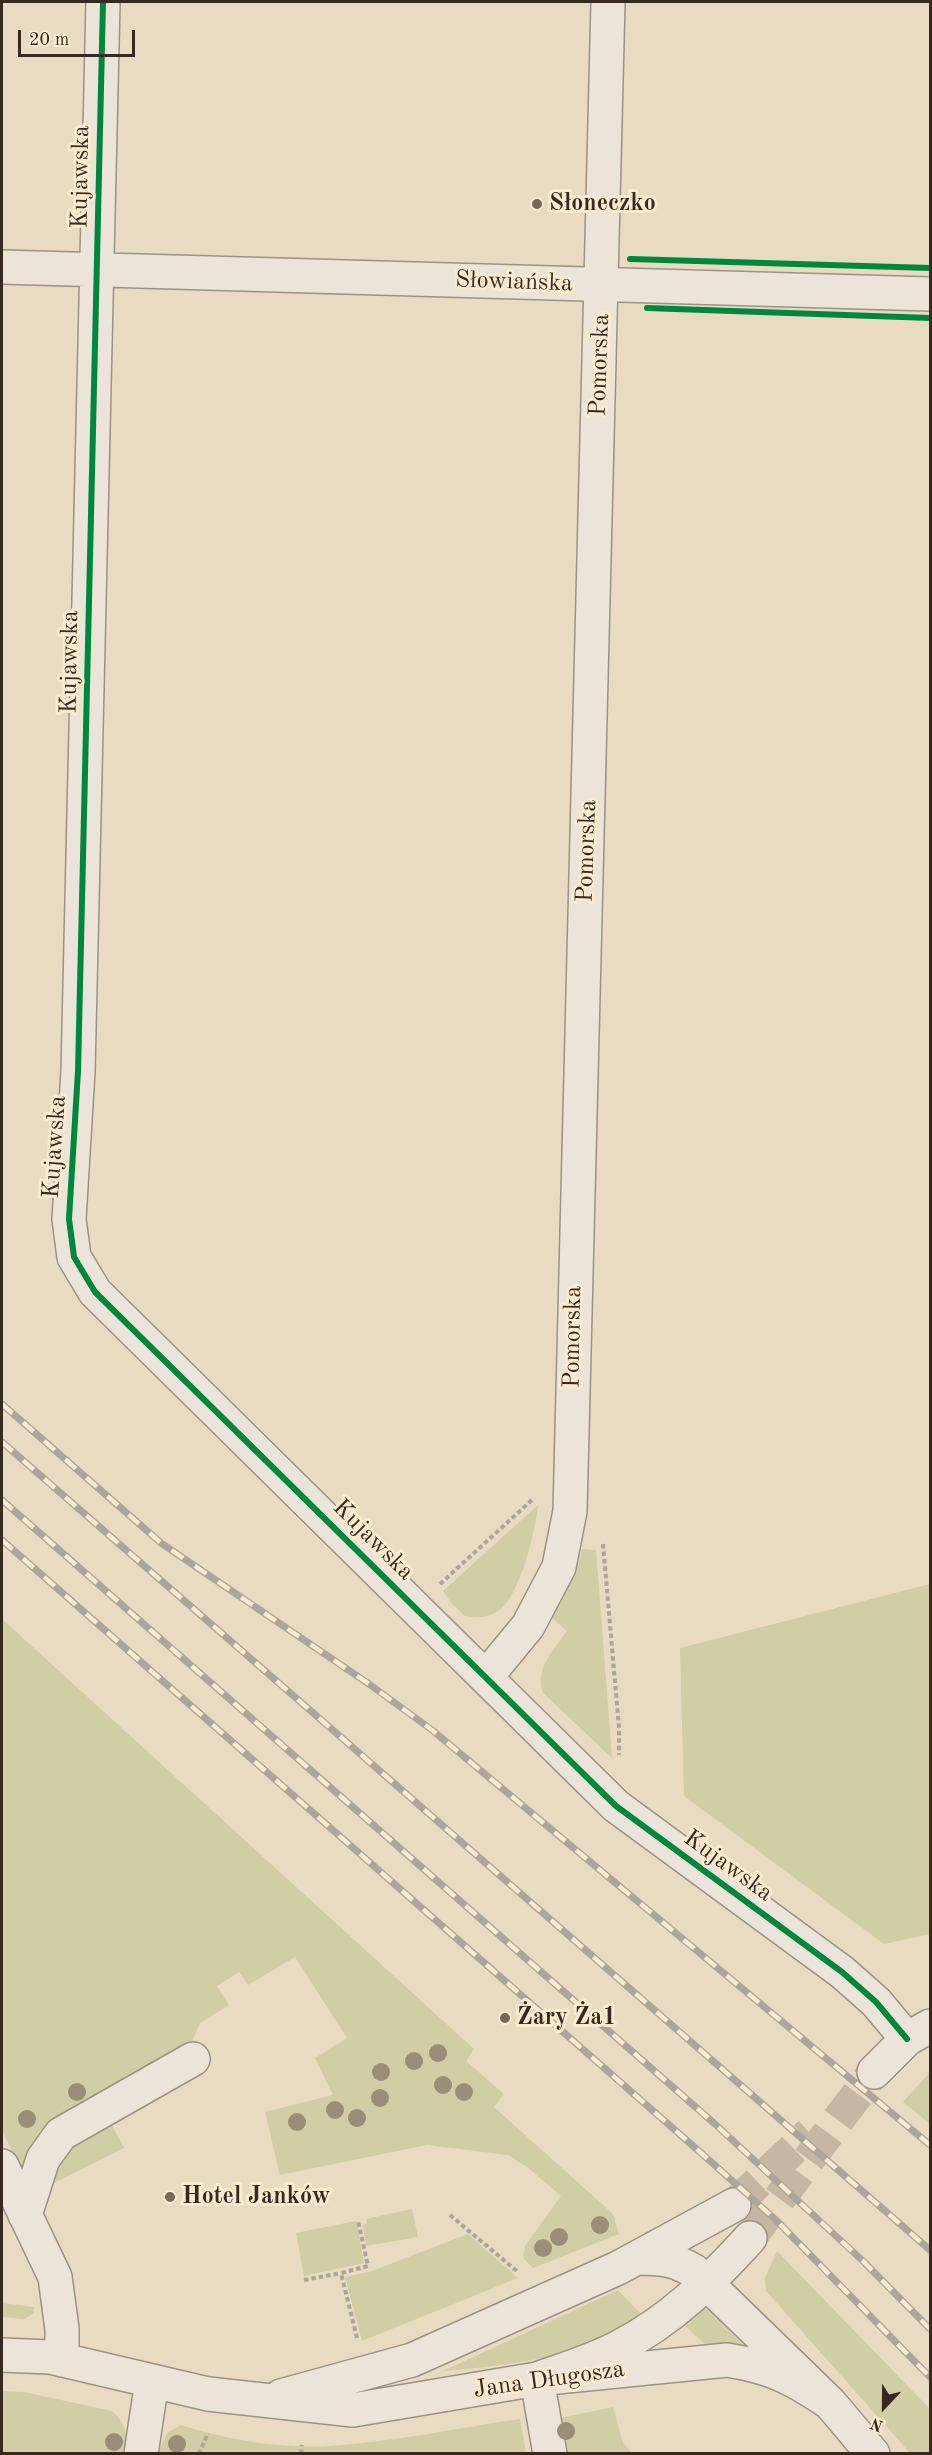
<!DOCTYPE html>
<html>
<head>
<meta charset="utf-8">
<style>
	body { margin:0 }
	#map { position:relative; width:932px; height:2455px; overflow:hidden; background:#e9dbc2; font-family:"Old Standard TT",serif }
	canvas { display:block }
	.frame { position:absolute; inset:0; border:3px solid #362922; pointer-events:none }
	.north { position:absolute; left:854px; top:2377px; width:60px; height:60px; -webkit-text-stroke:4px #fbeacd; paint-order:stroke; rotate:202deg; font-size:16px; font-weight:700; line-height:24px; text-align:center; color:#362922 }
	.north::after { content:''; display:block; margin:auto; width:21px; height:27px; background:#362922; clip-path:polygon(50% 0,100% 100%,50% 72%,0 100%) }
	.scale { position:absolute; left:18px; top:30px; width:117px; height:27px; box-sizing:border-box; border:3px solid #362922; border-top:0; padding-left:8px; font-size:18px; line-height:21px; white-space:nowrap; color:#362922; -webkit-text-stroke:4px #fbeacd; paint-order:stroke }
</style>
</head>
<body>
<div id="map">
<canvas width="932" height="2455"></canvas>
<div class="frame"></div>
<div class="north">N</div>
<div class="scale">20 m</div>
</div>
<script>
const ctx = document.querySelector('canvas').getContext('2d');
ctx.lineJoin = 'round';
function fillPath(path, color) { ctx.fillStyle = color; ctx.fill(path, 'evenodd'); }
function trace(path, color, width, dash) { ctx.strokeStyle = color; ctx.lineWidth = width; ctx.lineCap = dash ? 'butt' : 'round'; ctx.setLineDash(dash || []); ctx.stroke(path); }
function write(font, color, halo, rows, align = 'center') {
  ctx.font = font + ' "Old Standard TT",serif'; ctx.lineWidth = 6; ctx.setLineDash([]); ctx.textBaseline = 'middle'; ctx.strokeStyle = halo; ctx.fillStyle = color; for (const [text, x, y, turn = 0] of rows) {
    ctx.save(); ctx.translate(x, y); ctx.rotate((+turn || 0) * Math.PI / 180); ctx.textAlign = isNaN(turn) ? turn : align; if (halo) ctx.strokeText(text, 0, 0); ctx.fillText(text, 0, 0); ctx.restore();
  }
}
const green = new Path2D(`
	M538,1505C536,1530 520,1593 501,1609C490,1618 478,1618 465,1616L452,1604L443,1591Z
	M582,1549L596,1550L612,1758L543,1693C535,1667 553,1651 567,1631L550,1616L577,1570Z
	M930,1584V1934L884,1944L684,1796L680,1648Z
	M2,1619L474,2049L466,2061L504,2094L494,2107L613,2214L619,2234L533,2268L523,2258L525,2246L561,2196L527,2167L508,2155L427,2145L280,2175L265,2112L333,2095L315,2058L347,2038L295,1957L248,1985L239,1972L217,1986L229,2005L200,2023L190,2047L27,2181L2,2130Z
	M930,2072V2124L903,2102Z
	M107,2116L124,2148L46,2187L63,2146Z
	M412,2209L418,2237L366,2246L363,2225L367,2224L366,2219Z
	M356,2221L364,2263L304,2276L296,2233Z
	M468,2234L518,2278L362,2341L345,2277L372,2271Z
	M777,2251L930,2409V2453H910L766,2291L765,2278Z
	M618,2290L642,2315C583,2358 514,2365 443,2371Z
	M2,2303L34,2307V2313L24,2319L2,2317Z
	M703,2306L746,2348H709L680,2321Z
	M2,2391L24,2392L112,2411C126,2423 128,2436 126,2453L2,2454Z
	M613,2407L623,2443L632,2453H558L551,2420Z
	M520,2419L526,2453H158L167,2433L181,2425C228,2440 281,2449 330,2446C393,2442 457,2428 520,2419Z`);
const minorTunnel = new Path2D(`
	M734,2205L810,2133
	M750,2238L874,2072`);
const path = new Path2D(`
	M603,1544L619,1728V1755
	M440,1584L532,1500
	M450,2215L518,2272
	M304,2280L341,2273
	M357,2338L341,2273L368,2266L358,2221
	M199,2454L208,2433
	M301,2454L302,2445`);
const minor = new Path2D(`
	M103,2L78,1071L69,1219L74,1257L95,1292L616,1806L842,1972L876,2002L907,2039
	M2,267L930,294
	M486,1677L528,1626L559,1567L570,1511L608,2
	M874,2072L907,2039L930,2026
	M2,2166L55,2277L62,2329V2360
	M25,2215L43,2159L61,2134L193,2059
	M637,2258C660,2258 674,2259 694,2271L830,2403L873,2454
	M2,2355L50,2357L208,2394L353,2410L537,2379L727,2360C772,2367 793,2378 830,2403
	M281,2396L412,2360L618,2268L734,2205
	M141,2454L152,2381
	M550,2454L537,2379C564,2369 593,2361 619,2347C670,2321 712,2280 750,2238`);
const rail = new Path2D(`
	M2,1404L161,1543L369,1684L432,1730L930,2145
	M2,1442L930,2250
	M2,1500L715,2124L864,2262L930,2329
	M2,1540L700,2152L775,2219L930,2377`);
const cycleway = new Path2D(`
	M103,2L78,1071L69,1219L74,1257L95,1292L616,1806L842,1972L876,2002L907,2039
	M630,259L930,268
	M647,308L930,318`);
const trees = [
	[438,2053],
	[414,2061],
	[381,2072],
	[443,2085],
	[77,2092],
	[464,2092],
	[380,2098],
	[335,2110],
	[357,2118],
	[27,2119],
	[297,2122],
	[600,2225],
	[559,2237],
	[543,2248],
	[566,2431],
	[114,2442],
	[177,2444]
];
const markers = [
	[537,204,6,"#75675a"],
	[505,2018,6,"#75675a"],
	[170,2197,6,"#75675a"]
];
const streetNames = [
	["Kujawska",81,177,-89],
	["Słowiańska",514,282,2],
	["Pomorska",600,365,-88],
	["Kujawska",70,662,-89],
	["Pomorska",587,851,-88],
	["Kujawska",55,1147,-86],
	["Pomorska",573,1337,-89],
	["Kujawska",373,1540,45],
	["Kujawska",728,1866,36],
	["Jana Długosza",549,2380,-8]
];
const poiNames = [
	["Słoneczko",549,204],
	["Żary Ża1",517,2018],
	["Hotel Janków",182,2197]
];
fillPath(green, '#d1cda4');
trace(minorTunnel, '#c5b7a2', 33, [33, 16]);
trace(minor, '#9b9284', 36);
trace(path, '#aca59b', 4, [4.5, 3]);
trace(minor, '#ece4d8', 33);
trace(rail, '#aca59b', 7);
trace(rail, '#fbeacd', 4.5, [14]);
trace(cycleway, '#00873e', 6);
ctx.fillStyle = '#998e78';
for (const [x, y] of trees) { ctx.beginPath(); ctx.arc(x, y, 9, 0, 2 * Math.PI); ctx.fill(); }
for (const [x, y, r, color] of markers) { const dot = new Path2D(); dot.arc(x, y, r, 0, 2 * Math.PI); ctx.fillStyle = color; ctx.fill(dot); trace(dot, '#fbeacd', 2); }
write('24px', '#362922', '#fbeacd', streetNames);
write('bold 24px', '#362922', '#fbeacd', poiNames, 'left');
</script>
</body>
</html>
